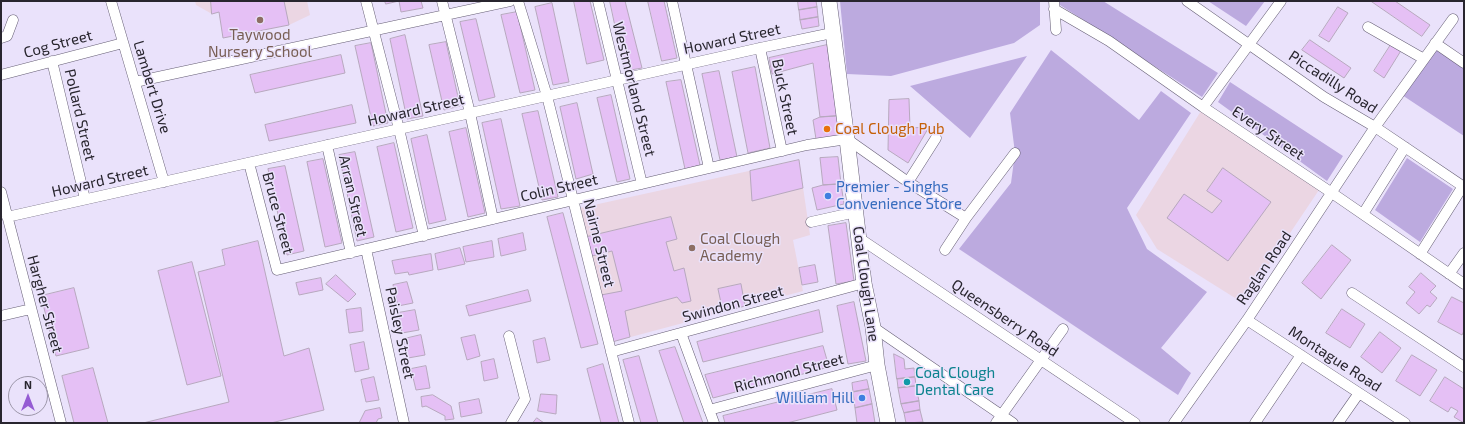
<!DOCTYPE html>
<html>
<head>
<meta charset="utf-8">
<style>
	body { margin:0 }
	#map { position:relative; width:1465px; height:424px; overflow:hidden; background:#eae2fb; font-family:"Exo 2",sans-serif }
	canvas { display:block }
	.frame { position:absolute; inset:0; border:2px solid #28252e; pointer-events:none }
	.north { position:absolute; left:8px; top:376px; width:40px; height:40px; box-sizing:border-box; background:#eae2fb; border:1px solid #9c96a9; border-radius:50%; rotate:0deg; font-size:11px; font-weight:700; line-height:16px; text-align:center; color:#28252e }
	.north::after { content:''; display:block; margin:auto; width:14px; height:18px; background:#955cd3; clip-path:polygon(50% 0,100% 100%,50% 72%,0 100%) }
</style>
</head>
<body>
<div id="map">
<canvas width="1465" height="424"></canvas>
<div class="frame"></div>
<div class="north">N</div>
</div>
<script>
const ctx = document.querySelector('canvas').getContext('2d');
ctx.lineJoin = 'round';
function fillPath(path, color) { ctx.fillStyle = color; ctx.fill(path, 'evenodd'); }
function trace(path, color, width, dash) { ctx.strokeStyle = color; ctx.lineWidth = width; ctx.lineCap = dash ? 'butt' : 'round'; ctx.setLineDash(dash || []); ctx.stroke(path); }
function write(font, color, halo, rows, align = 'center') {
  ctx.font = font + ' "Exo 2",sans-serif'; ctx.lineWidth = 3; ctx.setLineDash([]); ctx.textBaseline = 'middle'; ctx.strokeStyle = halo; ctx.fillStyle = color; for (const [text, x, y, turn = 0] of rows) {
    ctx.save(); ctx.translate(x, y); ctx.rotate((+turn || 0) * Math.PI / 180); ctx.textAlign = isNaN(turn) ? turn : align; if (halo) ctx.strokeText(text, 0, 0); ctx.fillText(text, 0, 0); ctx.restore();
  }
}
const education = new Path2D(`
	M195,1H307L310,15L289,25L223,38L219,12L212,14L196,5Z
	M1201,111L1319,190L1243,303L1157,249L1136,215Z
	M799,160L810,235L793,240L803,291L612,342L580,208Z`);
const green = new Path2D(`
	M840,1H1040V25L1014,43L891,76L847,74Z
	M1059,1H1103L1218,73L1202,97L1060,5Z
	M1208,1H1265L1246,26Z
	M1436,46L1464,65V136L1402,95Z
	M1051,50L1139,120L1161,91L1191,113L1127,208L1147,249L1207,292L1161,348L1191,373L1178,395L959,249L1011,183L1015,153L1010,113Z
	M1027,56L970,138L910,86Z
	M1230,82L1343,156L1327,181L1218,102Z
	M1407,158L1453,189L1420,242L1375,210Z`);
const building = new Path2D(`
	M211,1H284L289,25L223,38L219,12L212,14Z
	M385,1H421L423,8L401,12L399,1L386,4Z
	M574,1H590L604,60L587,64Z
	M610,1H625L642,68L625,71Z
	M648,1H664L677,58L662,61Z
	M798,1H816L817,7L799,10Z
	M1371,1H1395L1430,25L1422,36Z
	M552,3L569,82L553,85L535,7Z
	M817,7L818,17L800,20L799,10Z
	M1338,7L1348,13L1329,42L1319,36Z
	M517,12L535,90L520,93L501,15Z
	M818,17L819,26L802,29L800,20Z
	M476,19L495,97L479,101L460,22Z
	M405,35L423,116L407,119L390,39Z
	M1310,40L1351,68L1344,78L1302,50Z
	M446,42L460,106L444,110L429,45Z
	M371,43L388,123L373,126L355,46Z
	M1392,43L1402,49L1384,78L1374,71Z
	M827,45L837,116L820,117L813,63L772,74L769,58Z
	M341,55L345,73L255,93L250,75Z
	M755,67L770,148L748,153L732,72Z
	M719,71L737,157L720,160L702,74Z
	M681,80L700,165L685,169L666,82Z
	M611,95L630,179L617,182L597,98Z
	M909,99L910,128L929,127L908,163L888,150L889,100Z
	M577,103L593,174L576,179L560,107Z
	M352,105L356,123L269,141L265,125Z
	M538,111L558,197L542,200L522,114Z
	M837,116L840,138L816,139L813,120L820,117Z
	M501,119L520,206L501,209L482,123Z
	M466,128L485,213L468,217L449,132Z
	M427,135L446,220L429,224L411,139Z
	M394,143L413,228L396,232L377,147Z
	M355,152L374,237L357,241L339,155Z
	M838,157L841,184L823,185L820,158Z
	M323,159L342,243L325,247L307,162Z
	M799,160L803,188L752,201L750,171Z
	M285,166L304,251L287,255L268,169Z
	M1223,168L1271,202L1228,261L1167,218L1184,194L1212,213L1222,201L1207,191Z
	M841,184L844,204L817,210L812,188L823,185Z
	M563,213L598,344L581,348L547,217Z
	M671,217L677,239L666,242L674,271L684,268L691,301L682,303L677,297L625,311L630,337L612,342L601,295L622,291L612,251L592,256L587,237Z
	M846,223L854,281L836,284L828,226Z
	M523,233L526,250L501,256L498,239Z
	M258,241L284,356L309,348L324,410L271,423H143L229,402L198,272L225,265L222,250Z
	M492,241L494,257L466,262L463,247Z
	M1332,245L1351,260L1321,299L1302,283Z
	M460,248L465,264L438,270L435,254Z
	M431,254L433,270L409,275L408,272L395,274L392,261Z
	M192,262L221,376L187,385L158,271Z
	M815,265L818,282L802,285L799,268Z
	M1421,273L1436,286L1430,292L1437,298L1430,307L1427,305L1419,314L1406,303L1415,292L1409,287Z
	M336,275L356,294L348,302L326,284Z
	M321,278L323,290L299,295L296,283Z
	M407,282L413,303L398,306L393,285Z
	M741,284L745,306L723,312L718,289Z
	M74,288L89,348L56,356L41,296Z
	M528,290L531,301L469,316L466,306Z
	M1452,297L1464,303V331L1462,335L1438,322Z
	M854,302L866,361L848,364L837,306Z
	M361,308L363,331L349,333L346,310Z
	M1342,309L1365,324L1350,348L1326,333Z
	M415,310L419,330L402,333L398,313Z
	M819,310L823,332L703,362L697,342Z
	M1380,332L1401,348L1382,373L1361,357Z
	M421,335L425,355L408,358L404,339Z
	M475,335L480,356L467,360L461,338Z
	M545,338L550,360L537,363L533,341Z
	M364,342L369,369L355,372L350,345Z
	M823,346L829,367L713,398L705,375Z
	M675,347L703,423H684L659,351Z
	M894,354L904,359L905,369L914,368L915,377L897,379Z
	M1412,355L1437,370L1420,396L1396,381Z
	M639,356L658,423H641L623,360Z
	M494,359L498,378L484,381L481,362Z
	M603,364L619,423H601L587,369Z
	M426,366L430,388L416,390L411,369Z
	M93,368L108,423H74L62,376Z
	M374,377L379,400L366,402L361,380Z
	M915,377L916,386L898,388L897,379Z
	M1445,377L1464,389V423L1454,417L1458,411L1451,407L1448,412L1430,401Z
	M867,380L869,389L853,392L852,383Z
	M916,386L919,401L901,404L898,388Z
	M832,389L837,410L787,423H725L723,416Z
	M869,389L872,404L855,408L853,392Z
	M541,394L557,395L556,414L538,411Z
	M433,395L451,406L454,419L445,420V416L426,406L422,407L421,397Z
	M479,399L482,413L461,417L459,403Z
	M919,401L920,410L904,413L901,404Z
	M872,404L875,423H857L855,408Z
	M380,408L382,418L378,419L376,423H359L365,411Z
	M920,410L923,422L906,423L904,413Z
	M537,418L544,423H533Z`);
const minor = new Path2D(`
	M111,1L164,182
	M366,1L399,129L424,236
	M442,1L470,113L493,219
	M518,1L547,96L629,423
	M598,1L642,184
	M672,1L709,168
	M1054,1L1056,30
	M1187,1L1324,97L1375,127L1464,187
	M1054,9L1109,41L1203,107L1332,193L1464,284
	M1368,27L1424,59
	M1,38L7,36L13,20
	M1435,43L1464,63
	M760,48L782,151
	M52,61L85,199
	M1,75L123,43
	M135,82L510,1
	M1203,107L1281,1
	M327,145L351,253
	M249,163L277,270L807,145L847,139L908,182L966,218
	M908,182L936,138
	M1,192L61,423
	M1363,214L1405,147
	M7,217L760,48L832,33
	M811,222L856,212
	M859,238L1135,423
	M366,249L404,423
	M945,250L966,218L1015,153
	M1420,254L1463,186
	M1449,274L1464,253
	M1352,293L1464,367
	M1,316L31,309
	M1247,320L1405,423
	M873,327L1013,423
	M681,333L714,423
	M509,336L525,399L511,423
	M611,352L864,283
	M709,410L877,365
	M996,423L1063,329
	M1174,423L1247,320L1375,127L1453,19
	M1255,423L1301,355
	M1338,423L1359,393`);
const secondary = new Path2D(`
	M829,1L847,139L864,283L873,327L877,365L888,423`);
const markers = [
	[260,20,4,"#8d6e63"],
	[827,129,4,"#e8710a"],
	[828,196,4,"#3f7fe0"],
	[692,248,4,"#8d6e63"],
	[907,382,4,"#0f9aa8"],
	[862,398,4,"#3f7fe0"]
];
const educationNames = [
	["Taywood",260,35],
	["Nursery School",260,52],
	["Coal Clough",700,239,"left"],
	["Academy",700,256,"left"]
];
const streetNames = [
	["Howard Street",732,39,-12],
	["Cog Street",58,44,-15],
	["Piccadilly Road",1333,82,33],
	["Lambert Drive",152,87,73],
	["Westmorland Street",634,89,76],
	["Buck Street",785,97,78],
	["Howard Street",416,110,-13],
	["Pollard Street",80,115,77],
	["Every Street",1268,133,34],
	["Howard Street",100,181,-13],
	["Colin Street",559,188,-13],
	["Arran Street",353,196,77],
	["Bruce Street",278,213,75],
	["Nairne Street",599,243,76],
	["Raglan Road",1264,268,-56],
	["Coal Clough Lane",866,284,82],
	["Hargher Street",45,304,75],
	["Swindon Street",733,304,-15],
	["Queensberry Road",1005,318,34],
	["Paisley Street",400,333,78],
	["Montague Road",1335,359,33],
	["Richmond Street",789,373,-15]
];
const foodNames = [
	["Coal Clough Pub",835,129]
];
const shopNames = [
	["Premier - Singhs",836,187],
	["Convenience Store",836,204],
	["William Hill",854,398,"right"]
];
const cultureNames = [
	["Coal Clough",915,373],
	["Dental Care",915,390]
];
fillPath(education, '#ebd6e3');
fillPath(green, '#bcaadf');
fillPath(building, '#e5c0f5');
trace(building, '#b7a8be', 1);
trace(minor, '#665f75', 11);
trace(secondary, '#665f75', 16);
trace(minor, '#fff', 10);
trace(secondary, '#fff', 15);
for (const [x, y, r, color] of markers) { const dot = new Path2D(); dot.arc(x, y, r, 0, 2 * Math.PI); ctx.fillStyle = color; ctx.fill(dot); trace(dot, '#eae2fb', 1.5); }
write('15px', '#785e54', '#eae2fb', educationNames);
write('15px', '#28252e', '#eae2fb', streetNames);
write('15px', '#c56008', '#eae2fb', foodNames, 'left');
write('15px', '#366cbe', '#eae2fb', shopNames, 'left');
write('15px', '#0d838f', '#eae2fb', cultureNames, 'left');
</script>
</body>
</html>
